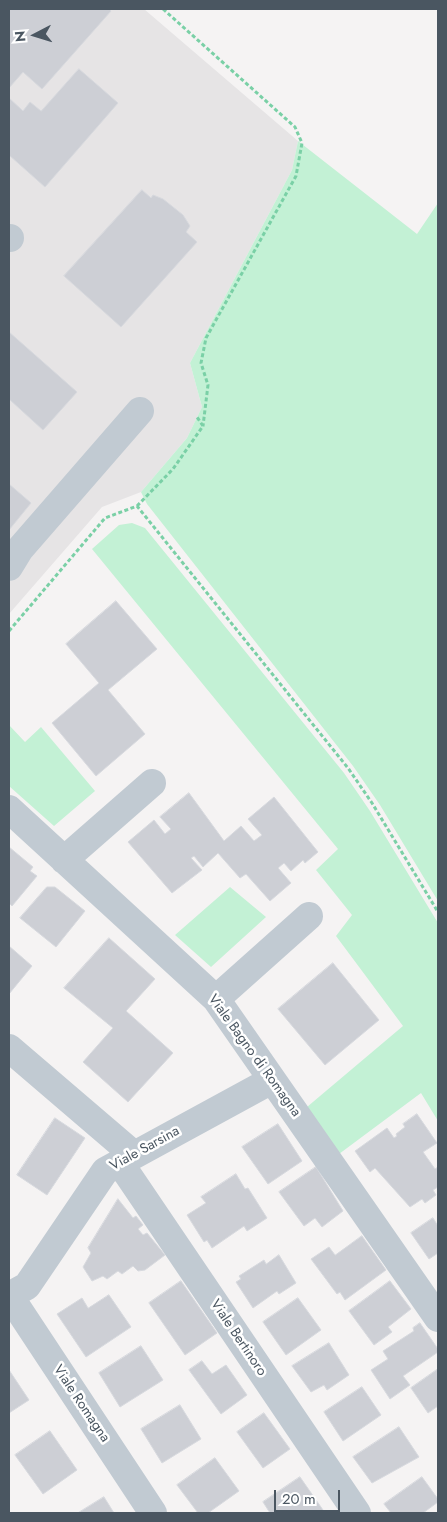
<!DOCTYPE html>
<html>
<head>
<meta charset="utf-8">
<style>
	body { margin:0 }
	#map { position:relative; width:447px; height:1522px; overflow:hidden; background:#f5f3f3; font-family:Jost,sans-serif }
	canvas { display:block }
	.frame { position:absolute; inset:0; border:10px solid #4a5661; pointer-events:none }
	.north { position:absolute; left:10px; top:10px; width:50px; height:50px; -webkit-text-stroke:4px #fff; paint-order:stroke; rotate:265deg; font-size:14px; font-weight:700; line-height:20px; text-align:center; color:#4a5661 }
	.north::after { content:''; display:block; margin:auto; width:18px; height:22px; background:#4a5661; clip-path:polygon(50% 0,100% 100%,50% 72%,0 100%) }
	.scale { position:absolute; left:274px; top:1490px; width:66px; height:22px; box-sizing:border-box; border:2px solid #4a5661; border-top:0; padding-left:6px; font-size:15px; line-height:18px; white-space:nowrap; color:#4a5661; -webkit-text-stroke:4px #fff; paint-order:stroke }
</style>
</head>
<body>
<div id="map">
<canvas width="447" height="1522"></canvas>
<div class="frame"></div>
<div class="north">N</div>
<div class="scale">20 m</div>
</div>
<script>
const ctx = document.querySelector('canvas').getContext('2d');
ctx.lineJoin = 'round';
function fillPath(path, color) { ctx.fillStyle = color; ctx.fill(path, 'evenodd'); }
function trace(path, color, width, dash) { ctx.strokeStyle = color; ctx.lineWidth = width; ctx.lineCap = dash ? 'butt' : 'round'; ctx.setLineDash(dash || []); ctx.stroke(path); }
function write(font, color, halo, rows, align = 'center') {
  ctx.font = font + ' Jost,sans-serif'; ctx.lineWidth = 5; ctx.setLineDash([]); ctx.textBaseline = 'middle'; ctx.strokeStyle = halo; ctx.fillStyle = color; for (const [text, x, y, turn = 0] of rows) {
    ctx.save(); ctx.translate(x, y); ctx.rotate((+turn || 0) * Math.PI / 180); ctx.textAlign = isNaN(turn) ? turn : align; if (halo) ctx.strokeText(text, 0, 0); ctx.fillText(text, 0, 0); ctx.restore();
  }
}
const education = new Path2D(`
	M9,9H144L298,141L292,170L190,363L202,407L187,438L141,492L102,507L9,614Z`);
const green = new Path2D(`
	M298,141L417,234L438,203V901L380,805L353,766L147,504L141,492L187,438L202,407L190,363L292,170Z
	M132,523L145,528L344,773L370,811L438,923V1121L421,1093L339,1154L307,1107L403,1026L336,936L352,915L316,870L338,849L92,549L119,525Z
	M9,725L25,742L41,727L95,791L54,826L9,786Z
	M230,887L266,917L211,967L175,935Z`);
const building = new Path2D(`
	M9,9H109L111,11L42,89L23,72L9,88Z
	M79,69L118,103L45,187L9,155V98L23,111L30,102L41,111Z
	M142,190L151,198L153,195L163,199L183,215L190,226L186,232L197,242L121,327L64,276Z
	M9,332L77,392L43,430L9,399Z
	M9,484L31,503L9,530Z
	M116,601L157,649L108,690L145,734L96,776L52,723L99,683L66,644Z
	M189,793L224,841L241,826L254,841L262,835L248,819L274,797L318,852L305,863L303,860L291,871L284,863L278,868L291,883L270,901L246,874L240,878L218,853L203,867L194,856L191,858L202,870L172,893L128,842L154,820L165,834L171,829L160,817Z
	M9,847L33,867L30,871L37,876L12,906L9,903Z
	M47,887H55L85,911L56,947L20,918Z
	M109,938L155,979L126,1011L173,1053L128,1102L83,1062L113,1028L64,988Z
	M9,946L32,966L9,994Z
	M333,963L379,1020L325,1065L278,1009Z
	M417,1114L437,1143L423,1152L435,1169L438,1167V1187L433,1190L436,1195L425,1203L422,1199L410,1207L375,1168L370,1172L355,1151L387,1128L394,1138L397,1136L396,1134L405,1127L403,1124Z
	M55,1118L85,1138L47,1195L17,1175Z
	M278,1124L302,1161L268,1184L242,1147Z
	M316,1167L343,1211L322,1227L315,1218L304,1226L279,1192Z
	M236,1174L245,1189L248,1188L267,1218L247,1231L244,1226L212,1248L207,1240L204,1242L187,1215L206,1203L201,1197Z
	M118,1199L133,1218L136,1216L143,1225L138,1229L143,1235L147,1233L165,1255L145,1270L138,1271L133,1266L122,1274L118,1271L107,1279L103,1276L92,1281L83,1267L91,1253L88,1248Z
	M433,1218L438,1226V1253L429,1259L411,1233Z
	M362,1236L386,1270L345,1300L340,1292L337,1294L311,1259L329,1247L335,1255Z
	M279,1255L296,1283L279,1294L277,1291L253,1308L236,1282L241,1279L239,1276L264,1260L266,1264Z
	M181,1281L217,1333L185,1355L149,1303Z
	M390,1281L411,1309L388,1327L392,1332L374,1345L349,1311Z
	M109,1295L131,1327L86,1357L57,1314L82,1298L88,1308Z
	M298,1298L321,1330L286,1355L263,1322Z
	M420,1323L438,1349V1352L403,1376L410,1385L390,1399L371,1370L388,1359L383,1351L414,1331L413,1328Z
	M329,1343L349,1375L327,1390L324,1385L311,1392L292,1366Z
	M141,1346L163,1380L120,1407L99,1373Z
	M202,1361L212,1374L226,1365L247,1395L221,1414L189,1370Z
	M438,1369V1406L428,1413L411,1388Z
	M9,1370L29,1400L9,1413Z
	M362,1387L381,1415L343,1441L324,1412Z
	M180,1405L201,1439L162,1463L141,1429Z
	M264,1413L290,1449L263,1468L237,1432Z
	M399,1427L419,1457L372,1483L353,1457Z
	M50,1431L77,1470L43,1494L15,1455Z
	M215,1458L239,1491L208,1513H198L177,1485Z
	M300,1477L323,1510L318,1513H270L263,1502Z
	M422,1477L438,1499V1502L423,1513H391L384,1504Z
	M104,1497L114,1513H78Z`);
const path = new Path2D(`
	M163,9L295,127L302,143L296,176L206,338L201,363L208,385L203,426
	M137,506L173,469L203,426L197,417
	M9,631L105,518L137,506L348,768L372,803L438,912`);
const minor = new Path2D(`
	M9,238H10
	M9,567L20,549L140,411
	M9,809L216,999L438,1318
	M64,860L152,783
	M216,999L309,916
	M9,1048L134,1155
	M120,1163L357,1513
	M9,1295L153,1513
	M9,1296L27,1286L105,1171L272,1080`);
const streetNames = [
	["Viale Bagno di Romagna",254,1056,54],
	["Viale Sarsina",145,1149,-29],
	["Viale Bertinoro",238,1338,56],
	["Viale Romagna",81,1404,56]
];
fillPath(education, '#e6e4e5');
fillPath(green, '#c3f1d5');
fillPath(building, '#cdcfd5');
trace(building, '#d7d9de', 1);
trace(path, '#7ad0a6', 3, [4, 2.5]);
trace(minor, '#c1cad2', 28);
write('14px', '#4a5661', '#fff', streetNames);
</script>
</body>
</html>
